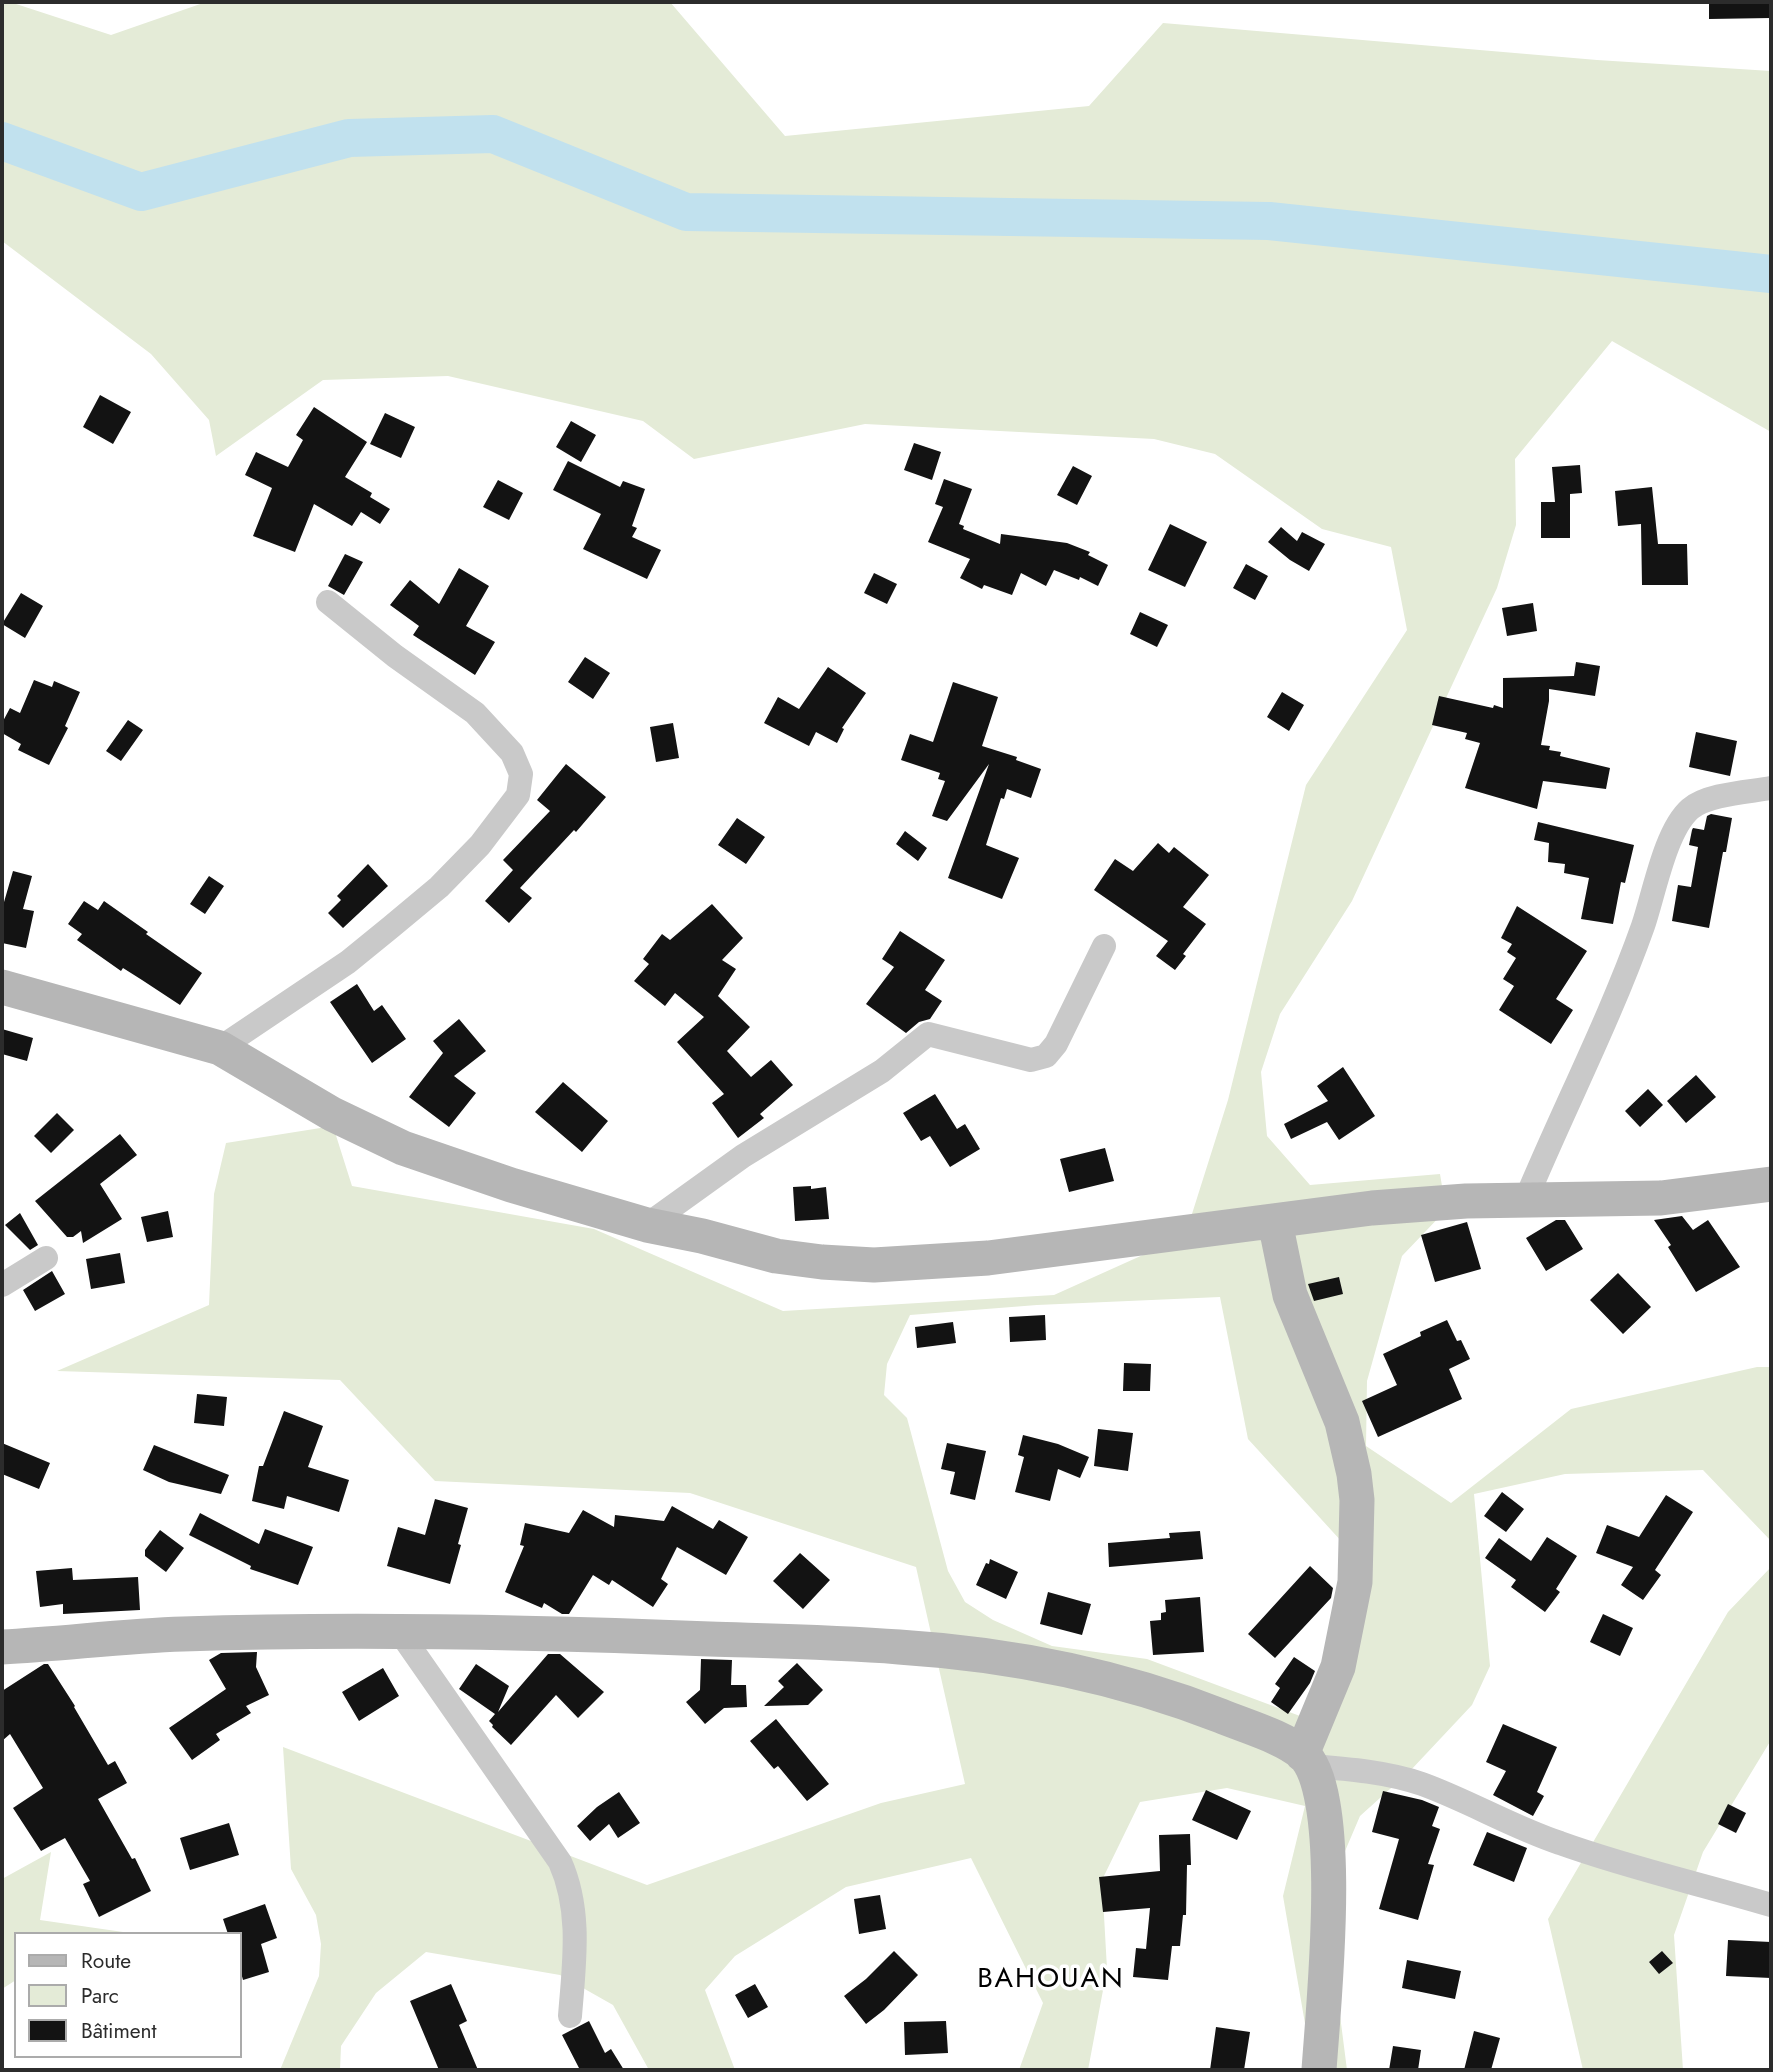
<!DOCTYPE html>
<html>
<head>
<meta charset="utf-8">
<style>
	body { margin:0 }
	#map { position:relative; width:1773px; height:2072px; overflow:hidden; background:#fff; font-family:Jost,sans-serif }
	canvas { display:block }
	.frame { position:absolute; inset:0; border:4px solid #2c2c2c; pointer-events:none }
	.legend { position:absolute; left:14px; top:1932px; width:228px; height:126px; box-sizing:border-box; background:#fff; border:2px solid #ababab; margin:0; padding:9px 12px; list-style:none; font-size:21px; color:#2c2c2c }
	.legend li { display:flex; align-items:center; gap:14px; height:35px }
	.legend b { width:35px; border:2px solid #ababab }
</style>
</head>
<body>
<div id="map">
<canvas width="1773" height="2072"></canvas>
<div class="frame"></div>
<ul class="legend">
<li><b style="height:9px;background:#b6b6b6"></b>Route</li>
<li><b style="height:19px;background:#e4ebd7"></b>Parc</li>
<li><b style="height:19px;background:#131313"></b>Bâtiment</li>
</ul>
</div>
<script>
const ctx = document.querySelector('canvas').getContext('2d');
ctx.lineJoin = 'round';
function fillPath(path, color) { ctx.fillStyle = color; ctx.fill(path, 'evenodd'); }
function trace(path, color, width, dash) { ctx.strokeStyle = color; ctx.lineWidth = width; ctx.lineCap = dash ? 'butt' : 'round'; ctx.setLineDash(dash || []); ctx.stroke(path); }
function write(font, color, halo, rows, align = 'center') {
  ctx.font = font + ' Jost,sans-serif'; ctx.lineWidth = 7; ctx.setLineDash([]); ctx.textBaseline = 'middle'; ctx.strokeStyle = halo; ctx.fillStyle = color; for (const [text, x, y, turn = 0] of rows) {
    ctx.save(); ctx.translate(x, y); ctx.rotate((+turn || 0) * Math.PI / 180); ctx.textAlign = isNaN(turn) ? turn : align; if (halo) ctx.strokeText(text, 0, 0); ctx.fillText(text, 0, 0); ctx.restore();
  }
}
const green = new Path2D(`
	M2,2H10L111,35L206,2H670L785,136L1089,106L1163,23L1597,60L1771,71V432L1612,341L1515,459L1516,525L1497,588L1352,901L1280,1014L1261,1072L1267,1136L1310,1185L1440,1174L1446,1210L1402,1256L1367,1381L1366,1446L1451,1503L1571,1409L1757,1367H1771V1541L1703,1470L1565,1474L1474,1494L1490,1666L1472,1705L1410,1771L1360,1816L1325,1898L1347,2070H1313L1283,1896L1305,1806L1227,1788L1140,1802L1102,1880L1107,1969L1088,2070H1019L1043,2003L971,1858L846,1887L735,1956L705,1990L735,2070H649L613,2005L560,1975L426,1952L376,1993L341,2046L340,2070H280L319,1976L321,1944L316,1915L291,1869L283,1747L647,1885L881,1803L965,1784L916,1567L690,1493L435,1481L340,1380L57,1371L209,1305L214,1194L226,1143L333,1126L352,1186L594,1229L783,1311L1054,1295L1185,1236L1228,1100L1306,785L1407,630L1391,547L1322,529L1215,454L1154,439L865,424L694,459L643,421L448,376L323,380L216,456L209,420L151,354L2,241ZM1220,1297L1248,1439L1353,1554L1328,1702L1300,1716L1147,1659L1052,1646L993,1620L965,1602L948,1571L907,1418L884,1395L887,1364L910,1315L1037,1305Z
	M1771,1567V1740L1703,1852L1674,1935L1683,2070H1583L1548,1919L1728,1612Z
	M51,1852L40,1920L130,1933L16,1934V1980L2,1989V1879Z`);
const river = new Path2D(`
	M2,141L141,192L349,138L493,134L686,212L1269,221L1771,274`);
const building = new Path2D(`
	M1709,2H1771V18L1709,19Z
	M100,395L131,412L113,444L83,427Z
	M314,407L367,442L345,477L372,493L370,497L390,509L380,524L361,512L352,526L314,504L295,552L253,536L272,488L245,475L256,452L288,467L303,440L296,435Z
	M385,413L415,427L401,458L370,444Z
	M571,421L596,435L581,462L556,447Z
	M914,443L941,452L932,480L904,470Z
	M568,461L620,487L623,481L645,489L632,526L637,528L632,537L661,550L647,579L583,549L601,514L553,490Z
	M1580,465L1582,493L1570,494V538H1541V502H1555L1552,467Z
	M1073,466L1092,476L1077,505L1057,495Z
	M944,479L972,489L959,524L964,526L963,529L1000,544L1001,534L1067,543L1090,552L1088,555L1108,565L1098,586L1080,577L1079,580L1054,570L1046,586L1021,573L1012,595L984,585L982,589L960,578L970,559L928,542L943,507L935,504Z
	M498,480L523,493L509,520L483,507Z
	M1652,487L1658,544H1687L1688,585H1642L1641,524L1618,526L1615,491Z
	M1170,524L1207,542L1185,587L1148,570Z
	M1281,527L1297,541L1302,532L1325,544L1309,571L1290,560L1268,542Z
	M345,554L363,562L344,595L328,586Z
	M1246,564L1268,576L1255,600L1233,588Z
	M459,568L489,586L466,626L495,642L475,675L413,635L419,626L390,605L410,580L439,604Z
	M874,573L897,584L887,604L864,593Z
	M21,593L43,606L25,638L2,624Z
	M1533,603L1537,631L1507,636L1502,608Z
	M1140,612L1168,625L1157,647L1130,634Z
	M585,657L610,673L593,699L568,682Z
	M1576,662L1600,666L1595,696L1549,689V701L1541,745L1550,746L1549,750L1561,752L1560,756L1610,768L1606,789L1543,781L1537,809L1465,788L1480,743L1465,739L1467,733L1432,725L1439,696L1493,708L1494,705L1503,708V678L1574,676Z
	M828,667L866,693L842,728L844,729L837,743L816,732L809,746L764,723L778,697L799,709Z
	M34,680L52,687L54,681L80,692L65,726L68,728L49,765L18,750L21,744L2,733V723L10,708L20,713Z
	M953,682L998,697L982,746L1017,757L1016,760L1041,769L1031,798L1007,789L1004,799L1001,798L986,845L1019,858L1002,899L948,878L989,764L947,821L932,816L945,781L938,779L940,773L901,760L910,734L933,742Z
	M1282,692L1304,705L1289,731L1267,717Z
	M128,720L143,730L121,761L106,751Z
	M673,723L679,758L656,762L650,727Z
	M1696,732L1737,741L1730,776L1689,767Z
	M566,764L606,797L576,832L574,830L520,888L532,898L509,923L485,901L513,870L503,860L550,811L537,800Z
	M1711,814L1732,818L1726,852H1723L1709,928L1672,921L1678,885L1691,887L1698,847L1689,845L1692,830L1693,828L1704,830L1707,816Z
	M737,818L765,837L746,864L718,845Z
	M1538,822L1634,845L1625,883L1621,882L1613,924L1581,919L1589,878L1564,873L1565,864L1548,862L1549,843L1534,840Z
	M905,831L927,848L918,861L896,844Z
	M1158,843L1169,853L1174,847L1209,875L1183,907L1206,924L1183,954L1186,956L1175,970L1156,956L1168,941L1094,890L1115,859L1133,871Z
	M368,864L388,886L343,928L328,913L341,900L337,896Z
	M13,871L32,876L23,909L34,911L26,948L2,943V909Z
	M209,876L224,886L205,914L190,904Z
	M84,901L98,910L104,901L148,932L146,934L202,973L180,1005L142,980L123,968L121,971L77,940L82,934L68,924Z
	M712,904L743,938L722,960L736,969L718,996L750,1027L727,1051L751,1077L771,1060L793,1085L760,1114L764,1118L738,1138L712,1103L724,1094L677,1042L704,1017L675,993L665,1006L634,981L649,964L643,959L662,934L670,940Z
	M1517,906L1587,951L1556,999L1573,1010L1551,1044L1499,1010L1514,986L1503,979L1516,958L1507,952L1512,944L1501,938Z
	M900,931L945,960L925,990L942,1001L930,1019L919,1022L906,1033L866,1004L894,967L882,959Z
	M357,984L374,1011L382,1005L406,1039L372,1063L330,1002Z
	M459,1019L486,1051L454,1076L476,1093L449,1127L409,1097L443,1053L433,1041Z
	M2,1029L33,1038L27,1061L2,1054Z
	M1343,1067L1375,1116L1339,1140L1327,1122L1291,1139L1284,1124L1328,1101L1317,1086Z
	M1696,1075L1716,1097L1686,1123L1667,1101Z
	M563,1082L608,1121L582,1152L535,1112Z
	M1648,1089L1663,1105L1640,1127L1625,1111Z
	M935,1094L957,1129L965,1124L980,1149L950,1167L930,1136L921,1141L903,1113Z
	M57,1113L74,1130L51,1153L34,1136Z
	M120,1134L137,1155L100,1184L122,1219L83,1243L81,1231L73,1237H67L35,1201Z
	M1105,1148L1114,1181L1069,1192L1060,1159Z
	M811,1186V1189L826,1187L829,1219L795,1221L793,1187Z
	M168,1211L173,1237L147,1242L141,1217Z
	M20,1213L38,1245L30,1250L5,1225Z
	M1682,1216L1693,1230L1708,1220L1740,1267L1696,1292L1668,1247L1671,1245L1654,1220Z
	M1556,1220H1565L1583,1249L1546,1271L1526,1238Z
	M1467,1222L1481,1269L1435,1282L1421,1235Z
	M120,1253L125,1283L91,1289L86,1259Z
	M52,1271L65,1294L35,1311L23,1290Z
	M1618,1273L1651,1307L1623,1334L1590,1300Z
	M1339,1277L1343,1294L1314,1301L1308,1284Z
	M1045,1315L1046,1340L1010,1342L1009,1317Z
	M1447,1320L1457,1341L1461,1340L1470,1359L1449,1369L1462,1399L1378,1437L1362,1401L1397,1385L1383,1354L1421,1336L1420,1332Z
	M953,1322L956,1343L917,1348L915,1327Z
	M1124,1363L1151,1364L1150,1391H1123Z
	M197,1394L227,1397L224,1426L194,1423Z
	M284,1411L323,1426L308,1467L349,1480L339,1512L287,1496L284,1509L252,1501L259,1466H263Z
	M1098,1429L1133,1433L1128,1471L1094,1466Z
	M1023,1435L1058,1444L1089,1457L1080,1478L1058,1469L1050,1501L1015,1492L1024,1457L1018,1455Z
	M2,1443L50,1463L39,1489L2,1474Z
	M947,1443L986,1451L975,1500L950,1494L955,1472L941,1469Z
	M154,1445L229,1475L221,1494L169,1482L143,1470Z
	M1502,1492L1524,1509L1506,1532L1484,1516Z
	M1666,1495L1693,1512L1655,1570L1661,1575L1643,1600L1621,1585L1633,1567L1596,1553L1607,1525L1639,1537Z
	M435,1499L468,1508L458,1544L461,1545L450,1584L387,1566L398,1527L425,1535Z
	M672,1506L713,1529L719,1520L748,1537L726,1575L677,1547L661,1579L668,1584L653,1607L612,1580L609,1585L593,1575L569,1614H562L544,1603L542,1608L505,1592L524,1546L520,1545L525,1523L569,1533L583,1510L614,1527L615,1515L664,1521Z
	M200,1513L259,1544L265,1529L313,1547L298,1585L250,1569L251,1566L189,1535Z
	M160,1530L184,1548L166,1572L145,1556V1550Z
	M1200,1531L1203,1559L1109,1567L1108,1543L1170,1538L1169,1533Z
	M1547,1537L1577,1556L1556,1589L1560,1592L1545,1612L1511,1587L1516,1580L1485,1558L1499,1538L1531,1561Z
	M800,1553L830,1580L803,1609L773,1581Z
	M990,1559L1018,1572L1006,1599L976,1585L986,1563L989,1564Z
	M1310,1566L1333,1588L1331,1598L1275,1658L1248,1634Z
	M72,1568L73,1580L138,1577L140,1610L63,1614V1604L40,1607L36,1571Z
	M1048,1592L1091,1604L1082,1635L1040,1624Z
	M1200,1597L1204,1652L1153,1655L1150,1621L1161,1620V1613L1166,1612L1165,1600Z
	M1603,1614L1633,1628L1620,1656L1590,1642Z
	M257,1652L256,1667L269,1695L246,1706L251,1713L216,1734L220,1740L192,1760L169,1728L226,1689L209,1660L221,1653Z
	M548,1654H560L604,1692L578,1718L556,1695L511,1745L492,1727L493,1725L489,1721L495,1714L459,1689L476,1664L509,1686L498,1712Z
	M1294,1657L1315,1671L1310,1683L1288,1714L1271,1702L1280,1688L1275,1684Z
	M701,1659L732,1660L731,1685H746L747,1707L724,1708L705,1724L686,1702L700,1690Z
	M797,1663L823,1690L808,1705L764,1706L784,1687L778,1681Z
	M44,1664H48L75,1706L74,1707L108,1765L115,1761L127,1783L98,1799L132,1859L135,1858L151,1891L99,1917L83,1884L90,1881L65,1838L41,1851L13,1808L43,1788L10,1734L2,1741V1691Z
	M383,1668L399,1696L359,1721L342,1692Z
	M776,1719L829,1784L807,1801L778,1766L774,1769L750,1741Z
	M1503,1724L1557,1747L1537,1792L1544,1796L1533,1816L1493,1795L1506,1771L1486,1762Z
	M1206,1790L1251,1811L1237,1840L1192,1820Z
	M1383,1791L1422,1800L1439,1807L1432,1826L1440,1829L1428,1864L1434,1865L1418,1920L1379,1909L1399,1839L1372,1832Z
	M619,1792L640,1823L618,1838L609,1824L590,1841L577,1826L597,1807Z
	M1728,1804L1746,1813L1736,1833L1718,1824Z
	M229,1823L239,1855L190,1870L180,1838Z
	M1487,1832L1527,1848L1514,1882L1473,1865Z
	M1190,1834L1191,1865H1187L1186,1915H1183L1180,1946H1172L1168,1980L1133,1977L1136,1948L1146,1949L1150,1908L1103,1912L1099,1877L1160,1871L1159,1835Z
	M880,1895L886,1929L859,1934L854,1899Z
	M265,1904L277,1938L261,1944L269,1972L243,1980L240,1969V1934H228L223,1919Z
	M1728,1940L1771,1942V1978L1726,1976Z
	M894,1951L918,1975L884,2010L866,2024L844,1996L866,1979Z
	M1662,1951L1673,1963L1659,1974L1649,1962Z
	M1407,1960L1461,1971L1455,1999L1402,1988Z
	M451,1984L467,2021L459,2025L478,2070H439L410,2001Z
	M755,1984L768,2007L748,2018L735,1995Z
	M589,2021L605,2053L611,2049L624,2070H575L579,2068L562,2035Z
	M946,2021L948,2053L905,2055L904,2022Z
	M1216,2027L1250,2032L1244,2070H1210Z
	M1474,2031L1500,2038L1491,2070H1464Z
	M1393,2046L1421,2050L1418,2070H1389Z`);
const street = new Path2D(`
	M220,1048L348,962L391,927L439,887L480,845L518,795L521,774L512,753L475,713L395,656L328,602
	M1526,1199C1564,1108 1610,1019 1643,926C1654,894 1665,831 1690,809C1707,794 1749,792 1771,788
	M647,1225L743,1156L882,1071L928,1034L1031,1060L1046,1056L1056,1044L1104,946
	M2,1285L46,1258
	M399,1631L560,1862C582,1911 574,1964 570,2016
	M1311,1766C1349,1769 1387,1772 1422,1784C1469,1801 1512,1827 1560,1843C1629,1868 1701,1884 1771,1905`);
const secondary = new Path2D(`
	M2,987L220,1048L332,1114L403,1148L511,1185L647,1225L702,1236L776,1256L822,1262L874,1265L988,1258L1372,1208L1466,1201L1661,1198L1771,1184
	M1275,1222L1290,1295L1342,1422L1354,1474L1357,1500L1355,1582L1338,1667L1302,1754
	M2,1647C62,1644 122,1636 183,1634C358,1628 534,1632 710,1639C773,1641 836,1642 899,1647C1008,1654 1119,1676 1221,1716C1245,1726 1284,1737 1303,1754C1346,1795 1323,2009 1319,2070`);
const quarterNames = [
	["BAHOUAN",1051,1980]
];
fillPath(green, '#e4ebd7');
trace(river, '#c1e1ee', 38);
fillPath(building, '#131313');
trace(street, '#c9c9c9', 24);
trace(secondary, '#b6b6b6', 35);
ctx.letterSpacing = '2px';
write('28px', '#000', '#fff', quarterNames);
ctx.letterSpacing = '0px';
</script>
</body>
</html>
